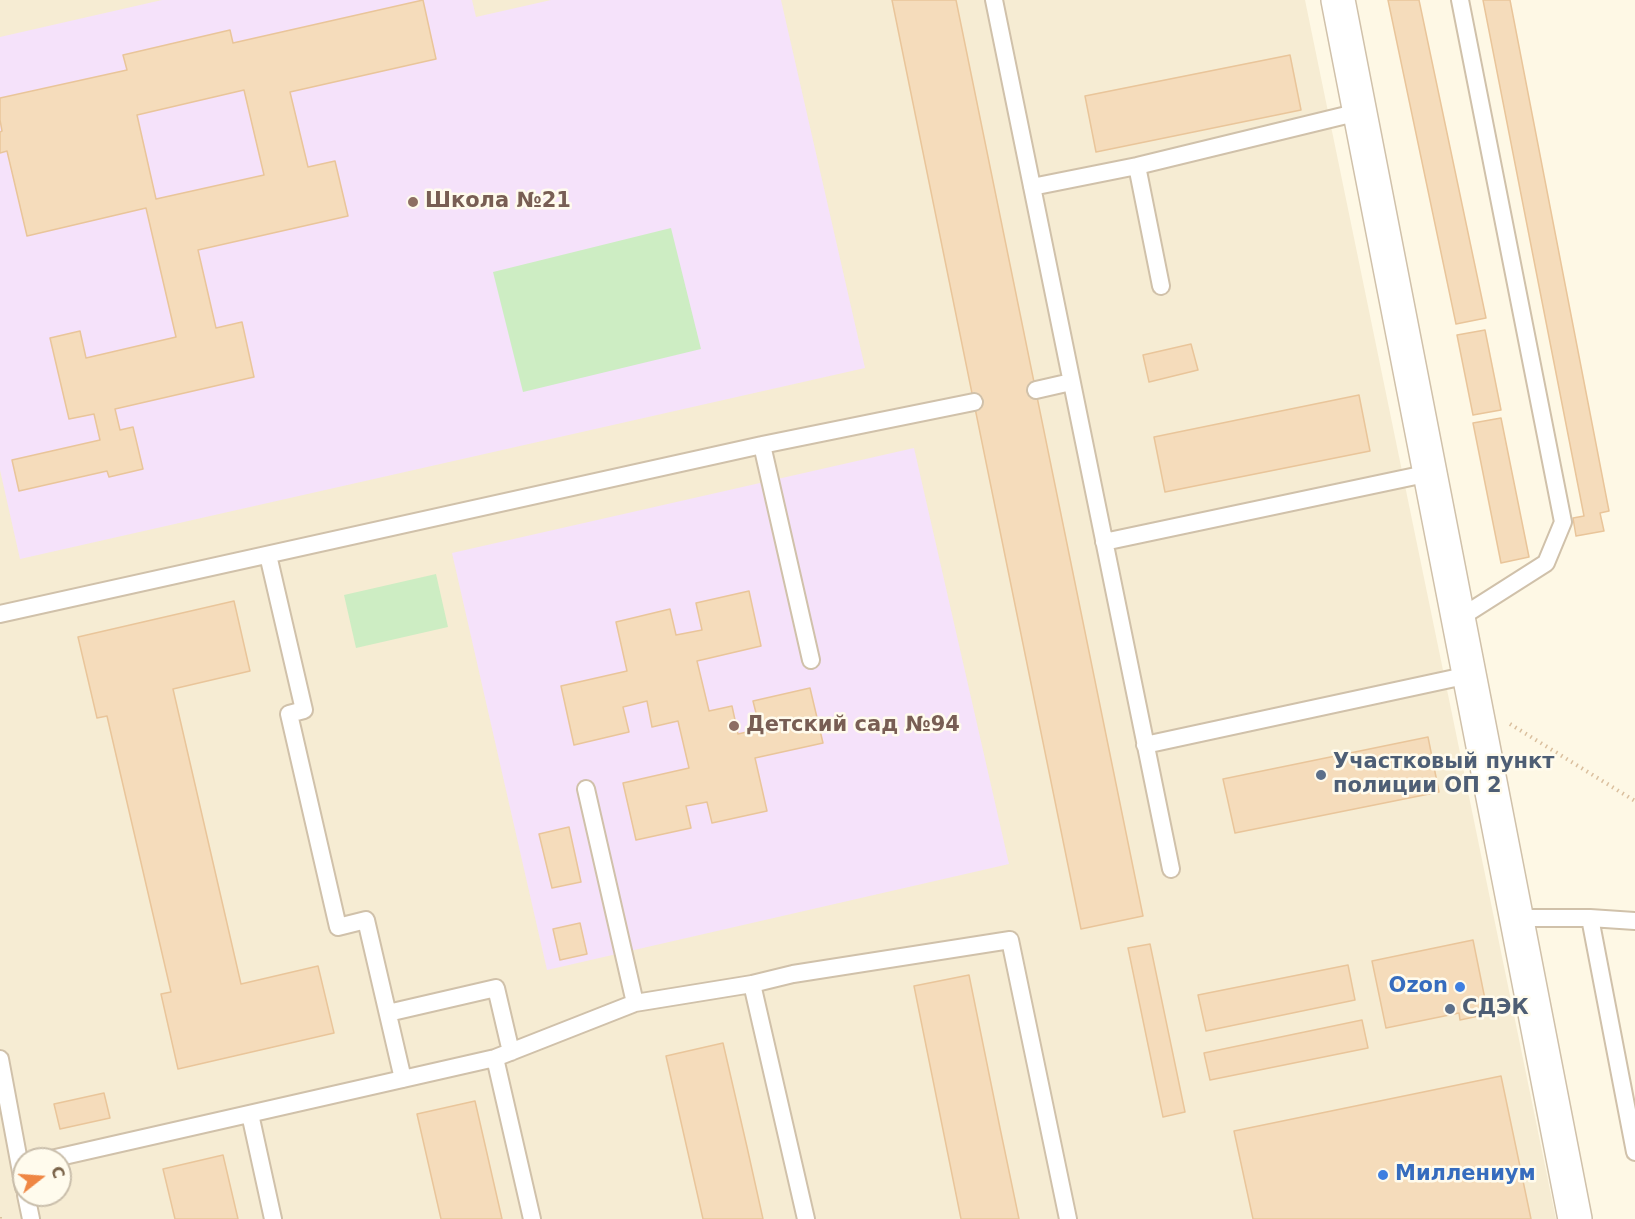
<!DOCTYPE html>
<html>
<head>
<meta charset="utf-8">
<style>
	body { margin:0 }
	#map { position:relative; width:1635px; height:1219px; overflow:hidden; background:#fef8e5; font-family:"DejaVu Sans",sans-serif }
	canvas { display:block }
	.north { position:absolute; left:12px; top:1147px; width:60px; height:60px; box-sizing:border-box; background:#fffbed; border:2px solid #c9beab; border-radius:50%; rotate:73deg; font-size:16px; font-weight:700; line-height:24px; text-align:center; color:#796248 }
	.north::after { content:''; display:block; margin:auto; width:21px; height:27px; background:#ef8643; clip-path:polygon(50% 0,100% 100%,50% 72%,0 100%) }
</style>
</head>
<body>
<div id="map">
<canvas width="1635" height="1219"></canvas>
<div class="north">С</div>
</div>
<script>
const ctx = document.querySelector('canvas').getContext('2d');
ctx.lineJoin = 'round';
function fillPath(path, color) { ctx.fillStyle = color; ctx.fill(path, 'evenodd'); }
function trace(path, color, width, dash) { ctx.strokeStyle = color; ctx.lineWidth = width; ctx.lineCap = dash ? 'butt' : 'round'; ctx.setLineDash(dash || []); ctx.stroke(path); }
function write(font, color, halo, rows, align = 'center') {
  ctx.font = font + ' "DejaVu Sans",sans-serif'; ctx.lineWidth = 5; ctx.setLineDash([]); ctx.textBaseline = 'middle'; ctx.strokeStyle = halo; ctx.fillStyle = color; for (const [text, x, y, turn = 0] of rows) {
    ctx.save(); ctx.translate(x, y); ctx.rotate((+turn || 0) * Math.PI / 180); ctx.textAlign = isNaN(turn) ? turn : align; if (halo) ctx.strokeText(text, 0, 0); ctx.fillText(text, 0, 0); ctx.restore();
  }
}
const residential = new Path2D(`
	M0,0H1305L1556,1219H0ZM24,1159H60V1195H24Z`);
const education = new Path2D(`
	M162,0H472L476,17L551,0H781L865,368L20,559L0,470V37Z
	M914,448L1009,864L547,970L452,553Z`);
const green = new Path2D(`
	M671,228L701,349L523,392L493,272Z
	M436,574L448,627L356,648L344,595Z`);
const building = new Path2D(`
	M423,0L436,59L290,92L308,167L335,161L348,216L198,250L216,328L242,322L254,377L115,409L120,430L133,427L143,469L109,477L107,471L19,491L12,460L100,440L94,414L69,419L50,338L80,331L86,358L176,337L146,208L27,236L7,151L0,153V132L2,131L0,120V98L127,70L123,55L230,30L233,43ZM244,90L264,175L156,199L137,115Z
	M892,0H956L1143,916L1081,929Z
	M1388,0H1419L1486,318L1456,324Z
	M1483,0H1510L1609,511L1600,513L1604,531L1576,536L1573,518L1584,516Z
	M1290,55L1301,110L1096,152L1085,96Z
	M1485,330L1501,410L1473,415L1457,335Z
	M1191,344L1198,370L1149,382L1143,355Z
	M1359,395L1370,451L1165,492L1154,437Z
	M1501,418L1529,557L1501,563L1473,423Z
	M749,591L761,646L697,661L709,711L732,706L738,734L760,729L753,701L810,688L823,743L755,758L767,811L712,823L707,802L686,806L691,828L636,840L623,783L689,768L678,721L652,727L647,701L623,707L629,732L574,745L561,686L627,671L616,622L670,609L676,635L702,630L696,603Z
	M234,601L250,671L173,689L241,984L318,966L334,1033L178,1069L161,994L171,992L107,716L97,718L78,637Z
	M1428,737L1439,792L1235,833L1223,779Z
	M569,827L581,882L552,888L539,834Z
	M580,923L587,954L560,960L553,929Z
	M1473,940L1488,1014L1460,1020L1459,1013L1386,1028L1372,961Z
	M1150,944L1185,1112L1163,1117L1128,948Z
	M1348,965L1355,1000L1206,1031L1198,995Z
	M969,975L1000,1128L1019,1219H961L914,986Z
	M1362,1020L1368,1048L1210,1080L1204,1053Z
	M723,1043L747,1147L763,1219H703L666,1056Z
	M1501,1076L1531,1219H1253L1234,1131Z
	M104,1093L110,1118L60,1129L54,1104Z
	M475,1101L502,1219H441L417,1114Z
	M223,1155L238,1219H175L163,1169Z`);
const path = new Path2D(`
	M1510,724L1635,801
	M0,1217V1219`);
const lane = new Path2D(`
	M994,0L1171,869
	M1137,166L1161,286
	M1032,187L1137,166L1359,112
	M1036,390L1071,382
	M762,445L811,660
	M1104,542L1430,473
	M268,555L304,710L289,714L338,927L366,920L403,1079
	M0,614L762,445L974,402
	M1458,619L1546,563L1563,522L1460,0
	M1145,745L1469,675
	M586,789L635,1003
	M1516,918H1590L1635,1152
	M1590,918L1635,921
	M752,984L806,1219
	M388,1013L496,988L511,1052
	M495,1058L532,1219
	M0,1059L24,1188
	M250,1114L273,1219
	M51,1159L495,1058L635,1003L752,984L793,974L1010,940L1068,1219
	M26,1195L31,1219`);
const street = new Path2D(`
	M1338,0L1575,1219`);
const markers = [
	[413,202,6,"#8d6e63"],
	[734,726,6,"#8d6e63"],
	[1321,775,6,"#5c6f8a"],
	[1460,987,6,"#3f7fe0"],
	[1450,1009,6,"#5c6f8a"],
	[1383,1175,6,"#3f7fe0"]
];
const educationNames = [
	["Школа №21",425,202],
	["Детский сад №94",746,726]
];
const serviceNames = [
	["Участковый пункт",1333,763],
	["полиции ОП 2",1333,787],
	["СДЭК",1462,1009]
];
const shopNames = [
	["Ozon",1448,987],
	["Миллениум",1395,1175,"left"]
];
fillPath(residential, '#f6ecd3');
fillPath(education, '#f5e2fa');
fillPath(green, '#cdedc3');
fillPath(building, '#f5dcbb');
trace(building, '#e9c59a', 1.5);
trace(lane, '#d0c1aa', 20);
trace(street, '#d0c1aa', 36);
trace(path, '#dabf9e', 4, [1.5, 4.5]);
trace(lane, '#fff', 16);
trace(street, '#fff', 33);
for (const [x, y, r, color] of markers) { const dot = new Path2D(); dot.arc(x, y, r, 0, 2 * Math.PI); ctx.fillStyle = color; ctx.fill(dot); trace(dot, '#fffbed', 2); }
write('bold 21px', '#785e54', '#fffbed', educationNames, 'left');
write('bold 21px', '#4e5e75', '#fffbed', serviceNames, 'left');
write('bold 21px', '#366cbe', '#fffbed', shopNames, 'right');
</script>
</body>
</html>
